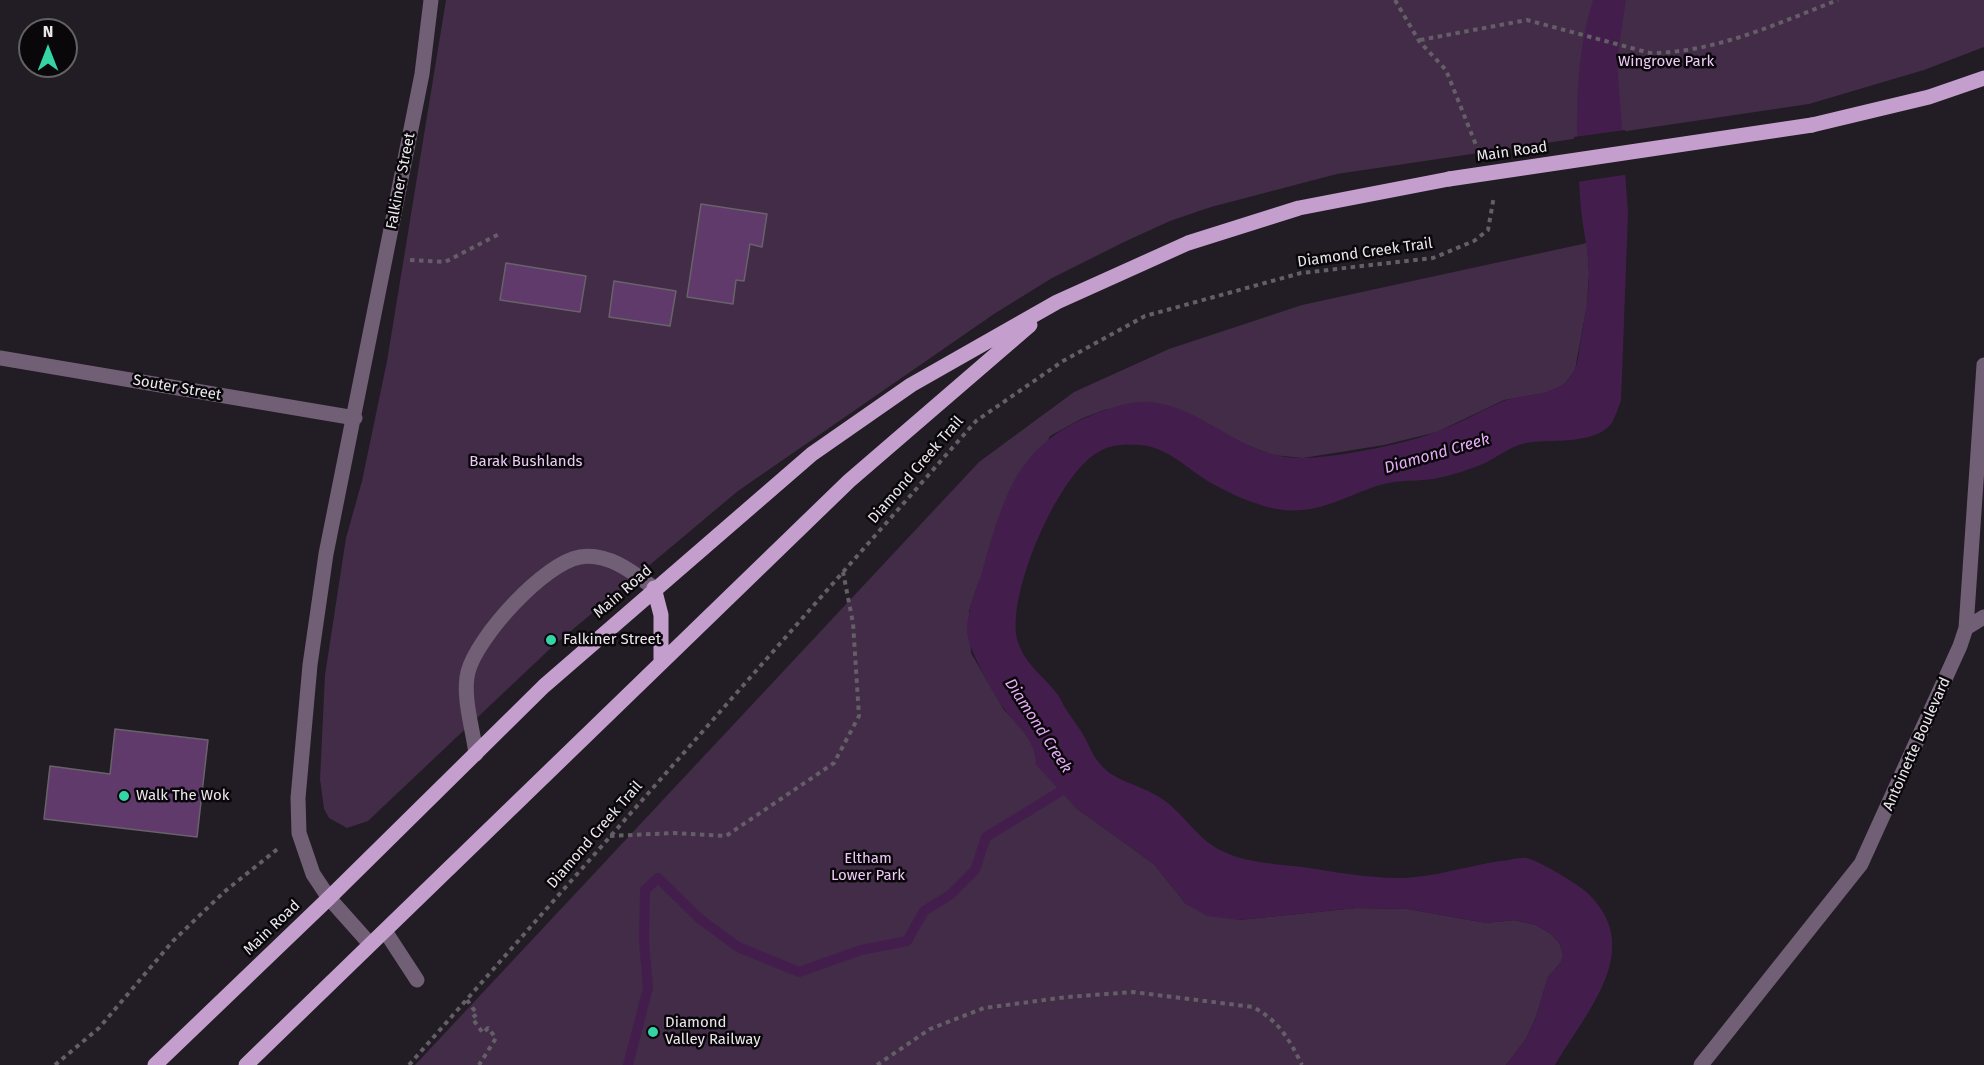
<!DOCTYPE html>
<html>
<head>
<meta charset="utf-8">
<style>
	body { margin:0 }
	#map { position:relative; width:1984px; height:1065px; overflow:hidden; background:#221c24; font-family:"Fira Sans",sans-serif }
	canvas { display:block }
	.north { position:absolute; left:18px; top:18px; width:60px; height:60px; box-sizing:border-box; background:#0a070b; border:2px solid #646165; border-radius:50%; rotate:0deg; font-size:16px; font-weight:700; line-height:24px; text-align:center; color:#ebe7ed }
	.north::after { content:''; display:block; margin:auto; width:21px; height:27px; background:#35d4a7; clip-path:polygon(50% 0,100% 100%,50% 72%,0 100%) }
</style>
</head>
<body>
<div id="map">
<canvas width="1984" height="1065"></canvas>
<div class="north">N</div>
</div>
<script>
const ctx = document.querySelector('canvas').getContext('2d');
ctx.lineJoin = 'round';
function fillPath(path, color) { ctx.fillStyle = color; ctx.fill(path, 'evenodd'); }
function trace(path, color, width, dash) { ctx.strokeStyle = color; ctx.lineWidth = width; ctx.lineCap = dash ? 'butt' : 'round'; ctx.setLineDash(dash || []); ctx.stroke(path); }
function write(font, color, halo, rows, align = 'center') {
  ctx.font = font + ' "Fira Sans",sans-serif'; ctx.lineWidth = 5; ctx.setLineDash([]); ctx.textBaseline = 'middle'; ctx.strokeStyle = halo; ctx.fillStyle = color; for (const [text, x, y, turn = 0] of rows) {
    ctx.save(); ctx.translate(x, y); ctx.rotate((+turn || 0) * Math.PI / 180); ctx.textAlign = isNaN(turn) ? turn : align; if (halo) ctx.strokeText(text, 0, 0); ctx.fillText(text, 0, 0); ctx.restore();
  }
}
const green = new Path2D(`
	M446,0H1984V47L1924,70L1809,104L1337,174L1211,207L1170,221L1124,242L1052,278L994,314L738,491L553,646L368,821L347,828L329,818L324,809L320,779L325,675L346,538L362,481L387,361Z
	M1587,243L1589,273L1587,305L1575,370L1564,385L1545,393L1504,400L1437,432L1384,445L1303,458L1273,455L1239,442L1107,409L1083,418L1050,436L978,584L969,611L971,653L1004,710L1025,731L1076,808L1154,864L1186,904L1239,920L1356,908L1408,909L1486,923L1514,920L1536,925L1551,934L1560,944L1563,955L1561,962L1548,977L1536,1017L1526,1039L1506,1065H415L979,462L1074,392L1169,349L1302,305Z`);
const water = new Path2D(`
	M1593,0H1626L1617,59L1628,213L1621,401C1618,407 1615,419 1611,424C1591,447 1549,437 1522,444C1510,447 1497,457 1485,463C1471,469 1453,475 1438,478C1419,482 1398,479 1380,485C1347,495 1320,514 1284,510C1258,507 1228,493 1206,480C1184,466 1168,448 1141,445C1127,444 1113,444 1100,451C1059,471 1004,598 1018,642C1026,666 1044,676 1058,695C1061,699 1063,705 1066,709C1074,722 1082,730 1088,744C1105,783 1128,778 1159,797C1183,811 1196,839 1222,851C1246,863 1277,864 1303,867C1334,872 1363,877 1394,878C1430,879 1465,866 1501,861C1508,861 1519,857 1526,858C1538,860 1574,882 1584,890C1648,946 1588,1009 1555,1065H1506L1526,1039L1536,1017L1548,977L1561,962L1563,955L1560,944L1551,934L1536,925L1515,920L1486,923L1408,909L1356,908L1239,920L1207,916L1186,904L1154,864L1076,808L1036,765C1035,739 1020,730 1005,710C995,697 965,644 967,629C968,609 976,590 982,572C1005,493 1016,443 1100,412C1117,405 1140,399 1158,403C1209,412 1246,460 1304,458C1340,457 1406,444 1439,431C1460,423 1479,412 1499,403C1524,391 1559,400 1574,371C1579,362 1579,349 1581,339C1585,318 1589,296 1589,274C1589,252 1583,231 1581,209C1576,141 1572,66 1593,0Z`);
const pier = new Path2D(`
	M1625,130L1630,174L1577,182L1574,137Z`);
const stream = new Path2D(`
	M628,1065L648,988L644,941L645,890L658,878L700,919L738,947L799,972L861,950L907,941L924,911L950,895L975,870L986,837L1071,785`);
const building = new Path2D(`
	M701,204L767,214L762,247L750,244L744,281L736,280L733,304L687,297Z
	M506,263L586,276L580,312L500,300Z
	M614,281L676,291L670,326L609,317Z
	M115,729L208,740L197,837L44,819L50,766L110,774Z`);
const path = new Path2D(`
	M1395,0L1419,41L1446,70L1478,150
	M1420,40L1527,20L1650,53C1715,53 1778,23 1838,0
	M410,260L445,262L501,233
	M610,836L674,833L726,836L834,763L859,716L853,623L843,572
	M467,1000L477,1014L472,1018L483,1033L488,1028L496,1038L479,1065
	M55,1065L99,1028L173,941L224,892L280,847
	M409,1065L976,421L1063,361L1145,316L1301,273L1433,258L1474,241L1488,230L1494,196
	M877,1065L930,1029L984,1008L1067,997L1133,992L1253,1007C1279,1021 1289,1039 1302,1065`);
const service = new Path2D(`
	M476,754C473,729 462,696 468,672C477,637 544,563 580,557C608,552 634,573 654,588
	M385,931L417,980`);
const minor = new Path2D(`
	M0,358L355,418
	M1966,628L1984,617
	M370,944L329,898L313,874L299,833L298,798L310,665L326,554L422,74L431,0
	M1701,1065L1861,864L1960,646L1966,628L1984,365`);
const primary = new Path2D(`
	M1812,125L1929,97L1984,78
	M654,588L661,615V662
	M155,1065L329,898L544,686L812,454L911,385L1057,302L1188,243L1299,208L1449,179
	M246,1065L849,481L1030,325`);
const primaryBridge = new Path2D(`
	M1449,179L1812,125`);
const markers = [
	[551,640,6,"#35d4a7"],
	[124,796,6,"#35d4a7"],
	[653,1032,6,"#35d4a7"]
];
const parkNames = [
	["Wingrove Park",1666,62],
	["Barak Bushlands",526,462],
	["Eltham",868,859],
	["Lower Park",868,876]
];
const streetNames = [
	["Main Road",1512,152,-8],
	["Falkiner Street",401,181,-79],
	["Diamond Creek Trail",1365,253,-8],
	["Souter Street",177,388,10],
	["Diamond Creek Trail",916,470,-49],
	["Main Road",623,592,-41],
	["Antoinette Boulevard",1917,744,-66],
	["Diamond Creek Trail",595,835,-49],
	["Main Road",272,928,-44]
];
const poiNames = [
	["Falkiner Street",563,640],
	["Walk The Wok",136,796],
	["Diamond",665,1023],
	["Valley Railway",665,1040]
];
const waterNames = [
	["Diamond Creek",1437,454,-16],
	["Diamond Creek",1038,726,57]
];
fillPath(green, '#422c48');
fillPath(water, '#431e4d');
fillPath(pier, '#221c24');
trace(stream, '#431e4d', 10);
fillPath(building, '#603a6b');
trace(building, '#69626b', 1.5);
trace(path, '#645e66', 4, [4.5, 4.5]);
trace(service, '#705f75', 15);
trace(minor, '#705f75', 15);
trace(primary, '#c49fce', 15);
trace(primaryBridge, '#c49fce', 15);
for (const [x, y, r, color] of markers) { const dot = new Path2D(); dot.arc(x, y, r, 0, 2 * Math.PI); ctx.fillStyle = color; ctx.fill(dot); trace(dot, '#0a070b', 2); }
write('15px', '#eecaf8', '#0a070b', parkNames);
write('15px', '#ebe7ed', '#0a070b', streetNames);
write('15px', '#ebe7ed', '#0a070b', poiNames, 'left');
write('italic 16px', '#e6abf7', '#0a070b', waterNames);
</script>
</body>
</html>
